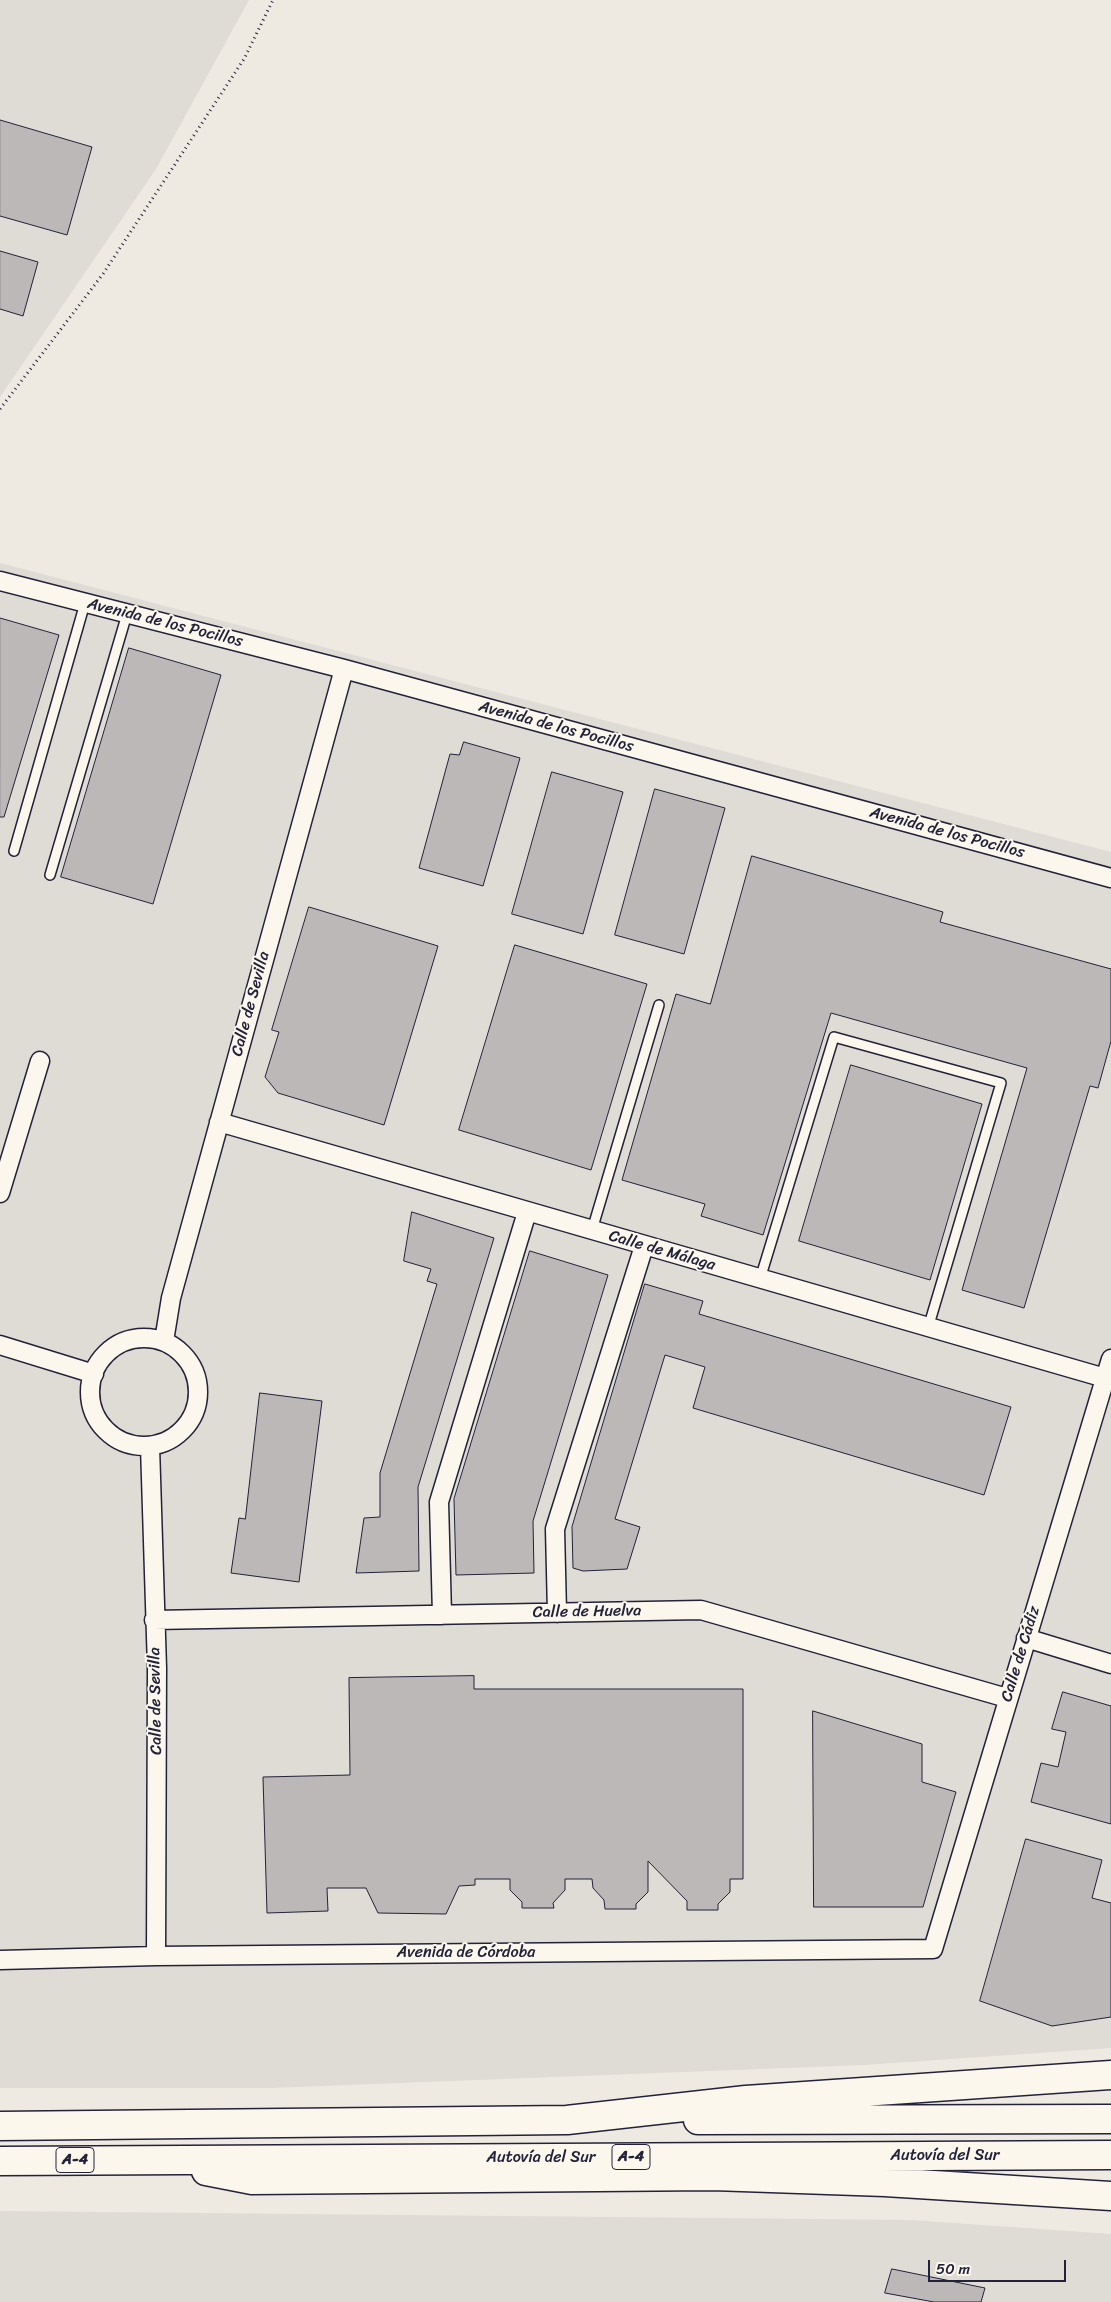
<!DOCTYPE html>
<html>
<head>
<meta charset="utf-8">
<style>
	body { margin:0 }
	#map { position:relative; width:1111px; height:2302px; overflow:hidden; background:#eeeae2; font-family:Sriracha,sans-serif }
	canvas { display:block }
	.scale { position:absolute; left:928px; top:2260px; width:138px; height:22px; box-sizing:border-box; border:2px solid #22223b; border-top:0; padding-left:6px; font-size:15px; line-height:18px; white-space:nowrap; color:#22223b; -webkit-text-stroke:4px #fbf7ec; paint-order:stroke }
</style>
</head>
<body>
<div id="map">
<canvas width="1111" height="2302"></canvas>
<div class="scale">50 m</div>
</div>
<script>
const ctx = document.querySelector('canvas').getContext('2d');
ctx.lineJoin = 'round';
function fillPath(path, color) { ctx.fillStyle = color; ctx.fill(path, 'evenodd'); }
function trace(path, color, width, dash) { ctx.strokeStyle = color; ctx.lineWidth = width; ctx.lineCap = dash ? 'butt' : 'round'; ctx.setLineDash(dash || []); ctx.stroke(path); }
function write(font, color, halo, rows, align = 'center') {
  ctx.font = font + ' Sriracha,sans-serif'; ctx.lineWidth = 4; ctx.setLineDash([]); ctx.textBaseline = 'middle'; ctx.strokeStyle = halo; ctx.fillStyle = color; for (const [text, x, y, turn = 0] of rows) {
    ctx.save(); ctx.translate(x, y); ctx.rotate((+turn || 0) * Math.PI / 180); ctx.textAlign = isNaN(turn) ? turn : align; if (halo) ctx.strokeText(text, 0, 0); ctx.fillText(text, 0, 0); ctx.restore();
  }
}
const built = new Path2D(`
	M0,0H249L156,169L0,397Z
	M0,563L1111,852V2048L864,2065L270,2088H0Z
	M0,2211L911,2220L1111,2234V2302H0Z`);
const building = new Path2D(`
	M0,120L92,147L67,235L0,216Z
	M0,251L38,262L23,316L0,309Z
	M0,618L59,635L4,817H0Z
	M129,648L221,675L153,904L61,877Z
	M464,742L520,758L483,886L419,868L450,754L459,755Z
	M552,772L623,792L583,934L512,914Z
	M655,789L725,808L684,954L615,935Z
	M752,856L943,912L940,922L1111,969V1041L1098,1088L1090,1086L1024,1308L962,1290L1027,1068L831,1013L763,1235L701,1216L705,1204L622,1180L676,994L710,1004Z
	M309,907L438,946L384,1125L278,1093L265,1077L279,1032L272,1030Z
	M515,945L647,984L591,1170L459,1130Z
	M851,1065L982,1104L930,1280L799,1241Z
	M412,1212L494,1238L418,1487L419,1571L356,1573L364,1518L380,1517V1473L437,1284L427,1281L431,1269L404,1261Z
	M530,1251L608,1275L533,1521L534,1573L456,1575L454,1499Z
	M645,1284L703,1301L699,1314L1011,1407L984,1495L693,1408L705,1367L665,1355L615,1519L640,1527L627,1569L583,1571L573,1568L572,1527Z
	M260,1393L322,1401L299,1582L231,1573L239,1518L245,1519Z
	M474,1676V1689H743V1879H730V1892L718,1904V1910H687V1901L648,1861V1892L636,1904V1909H605L604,1900L593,1888L592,1879H565V1890L553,1903L554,1908H522V1902L510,1890V1879H475V1885L459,1886L446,1914L378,1913L366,1888H327L328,1911L267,1913L263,1777L350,1775L349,1678Z
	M1063,1692L1111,1706V1824L1031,1802L1041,1763L1058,1767L1066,1732L1052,1729Z
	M813,1711L922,1744V1782L956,1792L923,1907H814Z
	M1026,1839L1102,1860L1092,1898L1111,1903V2017L1052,2026L980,2001Z
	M892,2269L985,2288L981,2302H934L885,2293Z`);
const path = new Path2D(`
	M0,409L103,274L244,59L273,0`);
const lane = new Path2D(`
	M14,851L85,603
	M50,875L127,614
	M592,1230L659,1005
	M760,1279L834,1037L1001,1083L928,1328`);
const street = new Path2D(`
	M0,581L344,669L1111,878
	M219,1122L1105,1378
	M0,1193L40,1061
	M90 1392a54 54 0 1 1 108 0a54 54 0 1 1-108 0Z
	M164,1341L171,1298L344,669
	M0,1345L94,1374
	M150,1446L157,1668L156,1956
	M557,1613L555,1529L644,1246
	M442,1615L439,1502L527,1212
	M154,1620L701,1610L1007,1698
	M1026,1638L1111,1664
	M0,1960L156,1956L933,1949L1111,1359`);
const highway = new Path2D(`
	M698,2120L1111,2119
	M0,2126L567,2120L746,2100L1111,2075
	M0,2161L1111,2155
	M206,2171L252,2180L713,2176L885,2182L1111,2196`);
const shields = [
	[631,2157,38],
	[75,2160,38]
];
const shieldNames = [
	["A-4",631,2157],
	["A-4",75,2160]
];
const streetNames = [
	["Avenida de los Pocillos",165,623,14],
	["Avenida de los Pocillos",556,727,15],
	["Avenida de los Pocillos",947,833,15],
	["Calle de Sevilla",251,1004,-75],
	["Calle de Málaga",662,1251,16],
	["Calle de Huelva",587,1612,-1],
	["Calle de Cádiz",1021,1654,-73],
	["Calle de Sevilla",156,1701,-91],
	["Avenida de Córdoba",466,1953],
	["Autovía del Sur",945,2156],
	["Autovía del Sur",541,2158]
];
fillPath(built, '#dfdbd5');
fillPath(building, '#bcb8b8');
trace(building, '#22223b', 1);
trace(lane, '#22223b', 12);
trace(street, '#22223b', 21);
trace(highway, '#22223b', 31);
trace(path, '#22223b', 3, [1, 4]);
trace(lane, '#fbf7ec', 9);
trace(street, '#fbf7ec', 18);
trace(highway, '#fbf7ec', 28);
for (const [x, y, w] of shields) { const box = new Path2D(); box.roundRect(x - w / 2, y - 12.5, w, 25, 4); ctx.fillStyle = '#fbf7ec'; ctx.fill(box); trace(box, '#22223b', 1); }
write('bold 15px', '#22223b', null, shieldNames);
write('16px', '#22223b', '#fbf7ec', streetNames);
</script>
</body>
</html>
